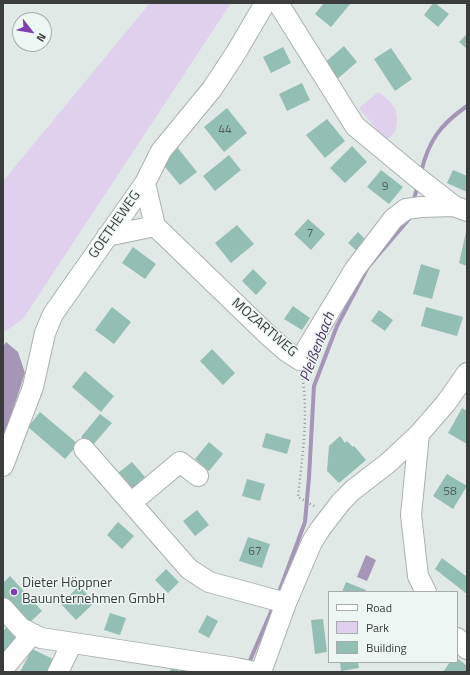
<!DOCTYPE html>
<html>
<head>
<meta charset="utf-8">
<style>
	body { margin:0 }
	#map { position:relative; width:470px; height:675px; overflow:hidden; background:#e1e9e6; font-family:"Titillium Web",sans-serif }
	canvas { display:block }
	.frame { position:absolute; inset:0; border:4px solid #3a3d3c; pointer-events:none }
	.legend { position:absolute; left:328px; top:591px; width:130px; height:72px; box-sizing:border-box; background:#eef6f4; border:1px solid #a6acaa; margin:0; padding:5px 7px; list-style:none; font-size:12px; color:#3a3d3c }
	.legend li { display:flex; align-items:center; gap:8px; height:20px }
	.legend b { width:20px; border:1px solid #a6acaa }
	.north { position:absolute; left:12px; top:12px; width:40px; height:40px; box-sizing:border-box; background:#eef6f4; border:1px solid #a6acaa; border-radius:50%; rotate:121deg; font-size:11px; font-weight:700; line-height:16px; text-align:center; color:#3a3d3c }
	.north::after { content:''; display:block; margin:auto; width:14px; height:18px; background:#803eb2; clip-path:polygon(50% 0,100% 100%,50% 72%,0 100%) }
</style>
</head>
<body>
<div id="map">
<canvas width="470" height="675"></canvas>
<div class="frame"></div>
<ul class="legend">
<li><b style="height:5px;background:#fff"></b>Road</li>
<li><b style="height:11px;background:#dfd1ee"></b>Park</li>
<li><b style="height:11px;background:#92beb3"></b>Building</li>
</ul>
<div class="north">N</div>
</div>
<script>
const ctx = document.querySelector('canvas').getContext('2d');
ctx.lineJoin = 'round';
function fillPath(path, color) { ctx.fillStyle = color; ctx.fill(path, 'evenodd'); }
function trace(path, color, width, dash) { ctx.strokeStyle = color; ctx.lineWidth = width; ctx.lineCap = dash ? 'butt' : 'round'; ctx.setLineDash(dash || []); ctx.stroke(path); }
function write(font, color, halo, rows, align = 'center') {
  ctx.font = font + ' "Titillium Web",sans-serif'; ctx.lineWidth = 3; ctx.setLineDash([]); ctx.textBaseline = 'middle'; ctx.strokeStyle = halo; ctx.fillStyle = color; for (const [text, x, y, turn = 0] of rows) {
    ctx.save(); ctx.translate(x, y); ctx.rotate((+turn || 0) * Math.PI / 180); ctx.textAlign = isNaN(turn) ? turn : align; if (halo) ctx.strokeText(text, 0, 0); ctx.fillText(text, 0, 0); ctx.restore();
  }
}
const green = new Path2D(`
	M150,3H231L23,319L3,333V181Z
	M378,92C384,96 390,100 394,107C400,117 398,139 384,139L359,108Z`);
const water = new Path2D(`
	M6,342L18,352L25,373L3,440V347Z
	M366,555L376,560L367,581L357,577Z`);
const stream = new Path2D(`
	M421,172C429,140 440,125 467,106
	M413,202L418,185
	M278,595L305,522L309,477L314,386L337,326L368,267L409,219L410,214
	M248,665L274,605`);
const building = new Path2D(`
	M324,3H351L331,27L315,14Z
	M433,3H435L449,14L438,27L424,15Z
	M467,34V49L459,42Z
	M344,46L357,62L335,81L322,65Z
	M283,47L291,63L271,73L263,57Z
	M391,48L412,79L395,91L374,59Z
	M302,83L310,100L287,111L279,94Z
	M227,108L247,133L224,152L204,127Z
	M327,119L345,141L325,158L306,135Z
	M352,146L367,162L345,183L330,168Z
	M177,147L197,172L180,185L160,161Z
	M229,155L241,170L215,191L203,176Z
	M381,170L403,187L389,204L367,187Z
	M453,170L467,176V192L447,183Z
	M308,219L325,234L311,250L294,234Z
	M237,225L254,244L231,263L215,243Z
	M358,232L368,242L358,252L348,243Z
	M466,232H467V266L459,263Z
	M133,247L156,264L145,279L122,263Z
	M421,264L440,270L432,299L413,294Z
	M253,269L267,283L256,295L242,281Z
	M293,306L310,318L302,330L284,319Z
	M112,307L131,322L114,344L95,330Z
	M426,307L463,317L457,336L421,326Z
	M379,310L393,320L385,331L371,321Z
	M212,349L235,373L223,385L200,361Z
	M85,371L114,396L101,412L72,387Z
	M462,408L467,411V444L448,433Z
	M40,412L78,444L65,459L28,427Z
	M100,414L112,423L92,446L81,437Z
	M266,433L291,440L287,454L262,447Z
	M340,436L345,443L347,441L353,447L354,446L366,460L339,483L327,471L329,446Z
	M209,442L223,454L209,471L195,459Z
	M132,462L145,477L132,489L118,473Z
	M447,474L467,486L453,509L433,496Z
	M247,479L265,484L260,501L242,496Z
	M197,510L209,525L195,536L183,521Z
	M118,522L134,536L122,549L107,535Z
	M248,537L270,544L262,568L239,561Z
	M442,558L467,577V594L435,569Z
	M166,569L179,582L168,593L155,580Z
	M10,576L42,611L26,626L3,602V583Z
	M346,582L366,590L365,592H342Z
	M79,586L95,602L76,620L61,604Z
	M110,613L126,618L120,635L104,630Z
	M207,615L218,621L209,638L198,632Z
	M323,619L327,652L315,654L311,620Z
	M11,623L22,635L3,653V631Z
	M32,649L53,659L47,672H20Z
	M457,658L467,666V672H443L450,662H457Z
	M340,662H358L359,668L341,671Z
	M171,668L180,671L182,668L191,672H170Z`);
const path = new Path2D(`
	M302,375C309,415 302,457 298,497L316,507`);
const minor = new Path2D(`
	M278,3L355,126L414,175L454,206
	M145,183L155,226
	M107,236L155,226L269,336L286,351L300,360L355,269L393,219L406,209L421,207L454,206L467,211
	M419,434L411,515L418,576L426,592
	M84,449L189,569L209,582L286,603
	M3,466L33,387L45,333L53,314L145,183L161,151L212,89L237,51L265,3
	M131,503L180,462L198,476
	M3,608L21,628L41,638L236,668L255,672
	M457,638L467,649
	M3,669L32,634
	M58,672L72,643
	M261,672L286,603L312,542L321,528L341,502L353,490L388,463L419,434L446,403L467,373`);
const markers = [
	[14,592,4,"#803eb2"]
];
const numberNames = [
	["44",225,130],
	["9",385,187],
	["7",310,234],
	["58",450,492],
	["67",255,552]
];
const streetNames = [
	["GOETHEWEG",115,225,-55],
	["MOZARTWEG",264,328,41]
];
const poiNames = [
	["Dieter Höppner",22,584],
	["Bauunternehmen GmbH",22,600]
];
const waterNames = [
	["Pleißenbach",318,347,-69]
];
fillPath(green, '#dfd1ee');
fillPath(water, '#a595b6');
trace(stream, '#a595b6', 4);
fillPath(building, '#92beb3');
trace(minor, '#a9b0ae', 22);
trace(path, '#919694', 2.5, [1, 3]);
trace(minor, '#fff', 20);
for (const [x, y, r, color] of markers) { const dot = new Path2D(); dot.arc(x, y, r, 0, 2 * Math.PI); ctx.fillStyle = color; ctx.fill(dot); trace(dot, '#eef6f4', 1.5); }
write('12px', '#505d5a', null, numberNames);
write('14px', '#3a3d3c', '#eef6f4', streetNames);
write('14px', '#3a3d3c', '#eef6f4', poiNames, 'left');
write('italic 15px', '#4e3663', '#eef6f4', waterNames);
</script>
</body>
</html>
